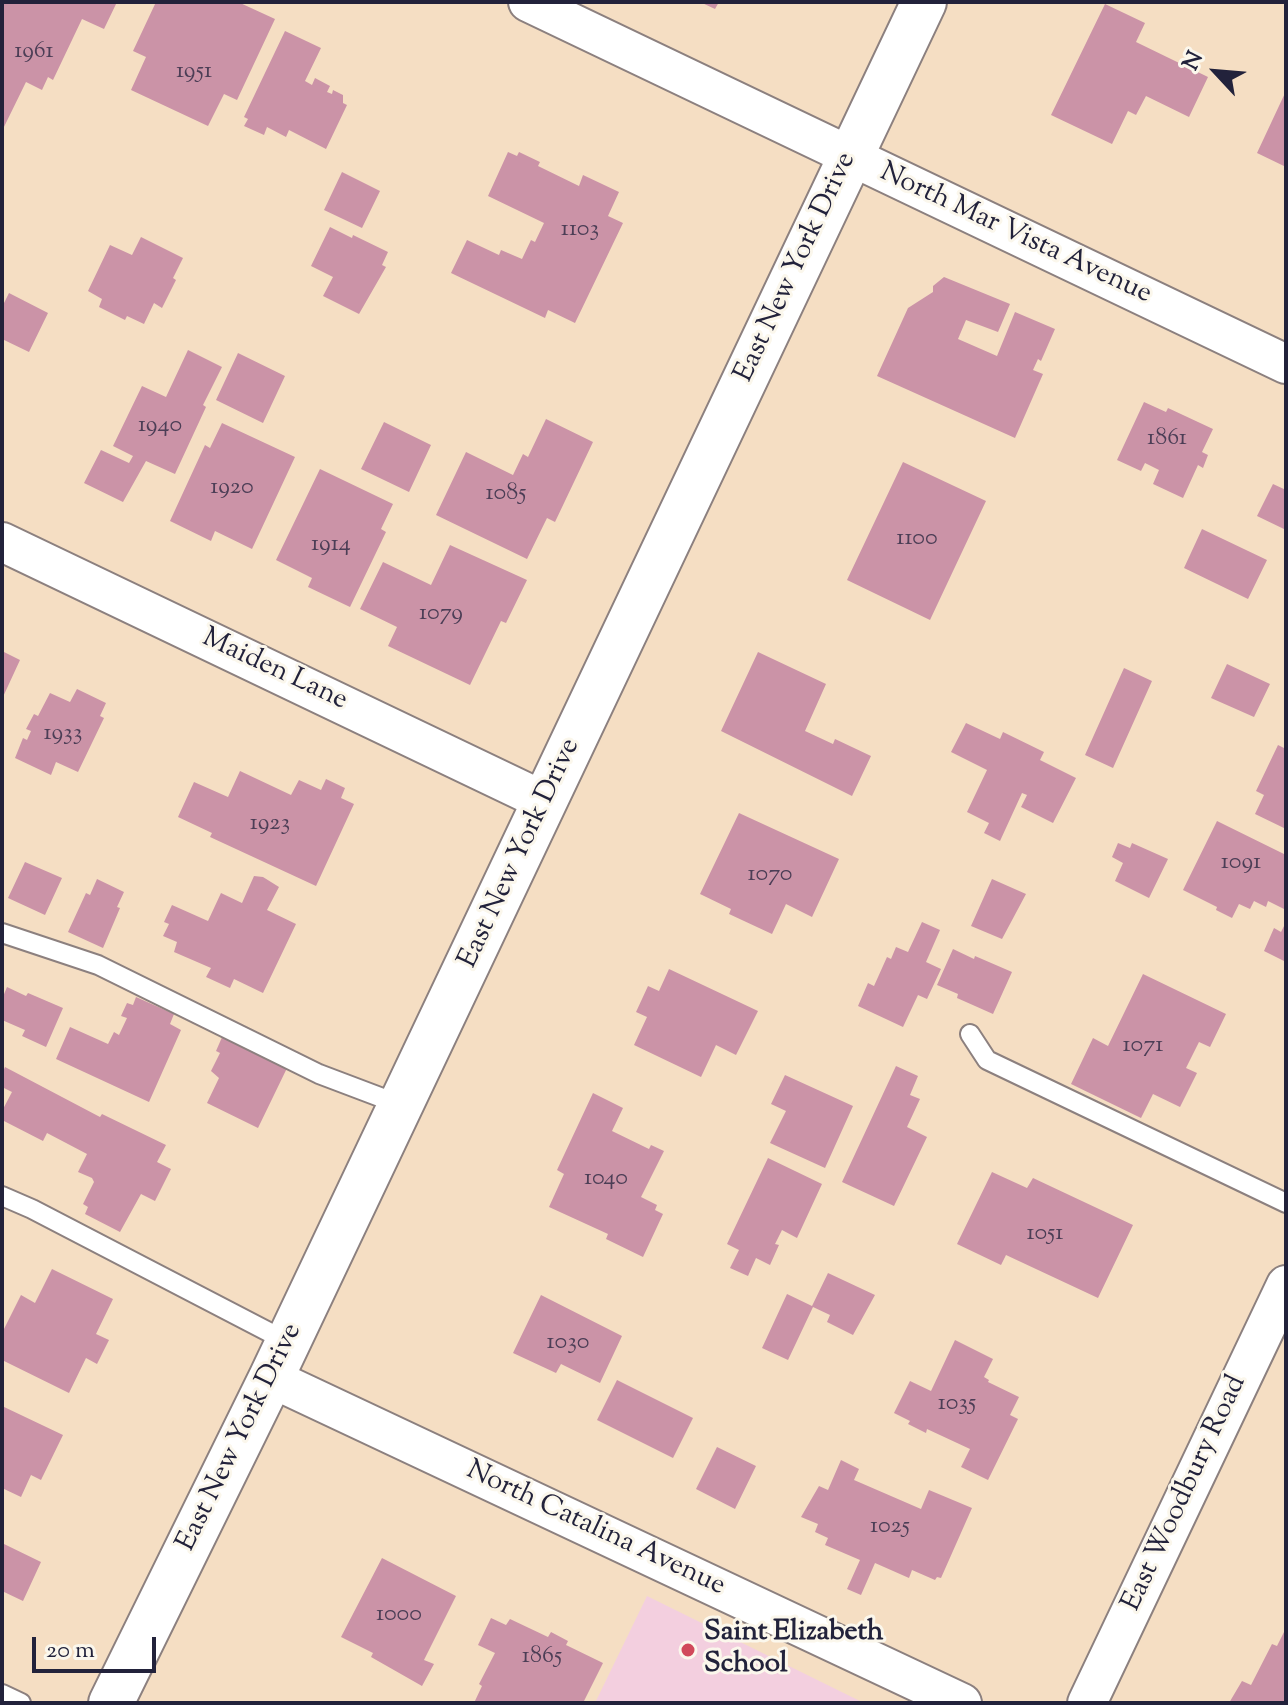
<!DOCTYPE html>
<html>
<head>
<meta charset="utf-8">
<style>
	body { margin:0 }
	#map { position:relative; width:1288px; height:1705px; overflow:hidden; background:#f5dec3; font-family:"Sorts Mill Goudy",serif }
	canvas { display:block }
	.frame { position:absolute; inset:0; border:4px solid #22223b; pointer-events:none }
	.north { position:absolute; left:1176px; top:32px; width:80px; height:80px; -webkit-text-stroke:6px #fbf7ec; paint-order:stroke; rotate:296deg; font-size:22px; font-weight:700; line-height:32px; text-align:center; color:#22223b }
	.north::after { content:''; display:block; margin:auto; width:28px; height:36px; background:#22223b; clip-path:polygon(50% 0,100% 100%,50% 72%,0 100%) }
	.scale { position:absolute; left:32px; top:1637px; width:124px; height:36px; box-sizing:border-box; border:4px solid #22223b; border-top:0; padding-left:10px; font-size:24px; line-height:28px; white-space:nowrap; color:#22223b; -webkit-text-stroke:6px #fbf7ec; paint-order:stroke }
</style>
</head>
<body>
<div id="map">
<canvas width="1288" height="1705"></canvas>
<div class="frame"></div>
<div class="north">N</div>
<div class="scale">20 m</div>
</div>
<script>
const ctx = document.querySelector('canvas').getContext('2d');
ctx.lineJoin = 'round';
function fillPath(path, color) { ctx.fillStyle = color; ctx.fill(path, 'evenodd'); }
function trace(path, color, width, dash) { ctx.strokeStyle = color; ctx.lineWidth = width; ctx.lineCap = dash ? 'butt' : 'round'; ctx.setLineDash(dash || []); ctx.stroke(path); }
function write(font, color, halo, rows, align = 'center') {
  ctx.font = font + ' "Sorts Mill Goudy",serif'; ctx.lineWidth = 6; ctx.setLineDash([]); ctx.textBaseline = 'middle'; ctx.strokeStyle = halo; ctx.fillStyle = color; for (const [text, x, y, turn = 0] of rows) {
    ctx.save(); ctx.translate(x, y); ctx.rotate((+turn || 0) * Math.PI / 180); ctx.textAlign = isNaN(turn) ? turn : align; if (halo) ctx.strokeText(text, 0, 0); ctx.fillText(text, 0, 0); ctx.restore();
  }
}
const built = new Path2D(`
	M647,1596L864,1703H595Z`);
const building = new Path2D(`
	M2,2H117L104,29L82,19L53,80L48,77L42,90L26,82L2,131Z
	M156,2H238L275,19L237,100L224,94L208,126L131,90L146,57L133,51Z
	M700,2H719L715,9Z
	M1105,4L1145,23L1136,42L1208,77L1189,117L1146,96L1136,115L1128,111L1112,144L1051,115Z
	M285,31L321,48L305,81L312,85L315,78L330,86L327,92L332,94L333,90L343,95V103L347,105L326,149L289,130L286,137L267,127L264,135L244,126L248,119L244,117Z
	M1286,91V167L1257,153Z
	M508,152L517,156L519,152L540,162L538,166L579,186L583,175L619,192L608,216L623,223L575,323L548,310L545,318L451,273L467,240L499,255L501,250L522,259L531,240L535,242L544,223L488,196Z
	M342,172L380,191L362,228L324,210Z
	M330,227L352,238L353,235L388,252L382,265L386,267L359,314L323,296L333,277L311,266Z
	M141,237L183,258L173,278L176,280L162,308L154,303L144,324L127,316L125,320L99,307L102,299L88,291L110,245L132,255Z
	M944,277L1010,304L998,332L966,320L958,339L997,356L1015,312L1055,329L1041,361L1038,359L1033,370L1043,374L1015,438L877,376L908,308L933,292V286Z
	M9,293L48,313L29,352L2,339V307Z
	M188,350L222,367L203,405L206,407L175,474L146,461L123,502L84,483L101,450L129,463L133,456L113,446L142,386L166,397Z
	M238,353L285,376L263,423L216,400Z
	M1144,402L1166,412L1168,408L1213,429L1202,452L1208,455L1203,468L1198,465L1183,498L1153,484L1159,470L1145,463L1141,471L1117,460Z
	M546,419L593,442L555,522L547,518L527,559L436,515L466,452L513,475L523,454L528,457Z
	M384,422L431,445L409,492L361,469Z
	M222,423L295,457L252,549L215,531L211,541L170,521L205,445L210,448Z
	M903,462L986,501L930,620L847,580Z
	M320,469L393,504L381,529L386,532L350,607L308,587L312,578L276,560Z
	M1273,484L1286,490V530L1257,516Z
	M1202,529L1267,560L1248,599L1184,568Z
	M450,545L527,580L506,623L501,621L470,685L388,646L397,627L360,609L383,562L431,585Z
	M2,651L20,660L2,699Z
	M758,652L826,684L805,731L833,744L835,739L871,756L852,796L721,731Z
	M1227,664L1270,684L1254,717L1211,698Z
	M1124,668L1152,681L1113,768L1085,755Z
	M77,689L106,703L100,716L104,718L78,772L56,762L51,775L15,758L23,738L27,740L31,731L26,729L34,714L38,716L50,693L70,702Z
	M966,723L1000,739L1003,732L1044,752L1040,760L1076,778L1053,823L1021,807L1027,795L1022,793L1000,841L984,833L989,823L967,812L987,770L951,752Z
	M1278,745L1286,749V829L1255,814L1264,795L1256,791Z
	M240,771L291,795L299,780L321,790L326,779L345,788L341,798L354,804L316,886L210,837L212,833L178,817L194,782L228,797Z
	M739,813L839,859L812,917L786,904L772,934L729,914L731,909L700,894Z
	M1217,821L1286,855V910L1268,901L1266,907L1254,901L1250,909L1239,904L1232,918L1216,910L1217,907L1183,890Z
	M1118,843L1130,848L1132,843L1168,859L1149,898L1115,881L1123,863L1112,857Z
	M25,862L62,878L45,915L8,898Z
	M254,876L263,877L279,887L267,910L296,924L263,993L234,979L230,988L206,977L211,968L174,952L177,942L163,936L169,924L164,922L172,905L208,921L221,893L242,903Z
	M97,879L124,892L117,907L120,908L103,948L68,932L86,893L90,895Z
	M992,879L1026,894L1002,939L971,926Z
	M922,922L940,930L926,962L941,969L927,999L918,995L903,1027L858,1006L868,983L874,986L887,957L891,959L896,947L908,952Z
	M1286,922V962L1264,951L1274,928L1281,932Z
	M953,949L974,959L975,956L1012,972L993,1014L957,998L958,994L937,985Z
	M669,969L758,1011L736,1055L716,1045L701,1077L634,1045L647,1017L636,1012L648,986L659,991Z
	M1143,974L1226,1014L1210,1047L1199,1042L1186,1068L1197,1073L1180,1107L1153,1094L1141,1118L1071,1084L1093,1038L1108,1046Z
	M7,987L26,996L28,993L63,1008L46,1047L22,1036L25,1030L2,1020V999Z
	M136,997L174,1014L170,1024L181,1030L149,1102L56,1059L70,1027L108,1044L114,1032L119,1035L127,1018L121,1016L127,1003L133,1005Z
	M223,1035L288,1066L258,1128L207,1103L219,1078L211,1071L220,1053L216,1051Z
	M896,1066L918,1076L910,1095L920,1099L907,1127L927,1137L894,1206L842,1182Z
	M5,1067L100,1117L102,1114L166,1145L157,1162L171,1169L155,1201L141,1194L120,1232L85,1214L88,1207L83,1204L94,1182L92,1178L78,1172L87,1154L47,1133L43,1141L2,1120V1111L12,1092L2,1087V1074Z
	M785,1075L853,1106L825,1168L770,1143L786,1111L771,1104Z
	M593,1093L623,1108L612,1131L649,1149L651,1145L664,1151L641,1197L657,1205L655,1210L663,1214L643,1257L606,1239L608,1234L549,1207L564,1174L557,1170Z
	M768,1158L822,1184L797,1238L782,1230L775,1244L779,1245L770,1265L756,1258L748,1276L730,1268L739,1250L727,1244Z
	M992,1172L1027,1188L1033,1178L1133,1225L1098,1298L1006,1255L1001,1265L957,1244Z
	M52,1269L113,1299L96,1334L109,1340L97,1364L86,1358L69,1393L2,1360V1333L21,1295L35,1303Z
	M828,1273L875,1295L853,1335L827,1322L830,1315L813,1307L788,1360L762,1348L787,1294L812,1306Z
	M541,1295L622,1336L600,1383L561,1364L556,1373L513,1353Z
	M955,1340L993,1359L984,1377L989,1380L988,1382L1019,1397L1010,1415L1018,1419L988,1480L961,1467L970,1449L927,1429L926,1433L908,1424L910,1421L894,1413L910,1381L931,1391Z
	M617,1380L693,1418L673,1458L597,1420Z
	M2,1406L63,1435L41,1480L31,1475L21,1497L2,1488Z
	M717,1447L756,1466L735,1509L696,1489Z
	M841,1460L859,1469L854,1480L921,1509L929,1490L972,1508L941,1578L937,1577L935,1580L912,1570L909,1578L875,1563L861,1595L847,1589L860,1560L825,1545L828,1538L815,1532L818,1524L801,1517L819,1486L828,1490Z
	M4,1544L41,1562L23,1601L2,1591Z
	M382,1558L456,1596L424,1660L434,1664L422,1686L371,1657L373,1653L341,1637Z
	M491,1618L506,1625L510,1619L548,1637L551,1632L568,1641L566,1645L603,1663L583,1703H474L482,1686L479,1684L495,1653L478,1645Z
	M1286,1628V1703H1229L1242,1681L1251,1685L1272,1644L1277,1646Z`);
const service = new Path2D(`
	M2,933L98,965L319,1074L401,1105
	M970,1034L987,1060L1286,1203
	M2,1196L32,1209L288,1342
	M2,1694L21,1703`);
const minor = new Path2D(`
	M528,2L1286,364
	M2,542L546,802
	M271,1378L962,1703
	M1087,1703L1286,1285`);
const tertiary = new Path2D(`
	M111,1703L271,1378L924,2`);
const markers = [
	[688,1650,8,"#d1495b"]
];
const numberNames = [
	["1961",34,53],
	["1951",194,73],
	["1103",580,231],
	["1940",160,427],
	["1861",1167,440],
	["1920",232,489],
	["1085",506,495],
	["1100",917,540],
	["1914",331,546],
	["1079",441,615],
	["1933",63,735],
	["1923",270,825],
	["1091",1241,864],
	["1070",770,876],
	["1071",1143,1047],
	["1040",606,1180],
	["1051",1045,1235],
	["1030",568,1344],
	["1035",957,1405],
	["1025",890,1528],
	["1000",399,1616],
	["1865",542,1658]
];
const streetNames = [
	["North Mar Vista Avenue",1015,235,25],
	["East New York Drive",797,268,-65],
	["Maiden Lane",274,671,25],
	["East New York Drive",521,854,-65],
	["East New York Drive",241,1438,-64],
	["East Woodbury Road",1186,1494,-65],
	["North Catalina Avenue",595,1530,25]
];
const poiNames = [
	["Saint Elizabeth",704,1634],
	["School",704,1666]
];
fillPath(built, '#f3cfdf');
fillPath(building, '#cb93a7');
trace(service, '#8c807f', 22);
trace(minor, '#8c807f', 42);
trace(tertiary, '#8c807f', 48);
trace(service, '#fff', 18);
trace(minor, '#fff', 38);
trace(tertiary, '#fff', 44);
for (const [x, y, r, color] of markers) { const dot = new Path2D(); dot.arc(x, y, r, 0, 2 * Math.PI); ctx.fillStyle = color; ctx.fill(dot); trace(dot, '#fbf7ec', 3); }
write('24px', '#4c3e56', null, numberNames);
write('28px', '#22223b', '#fbf7ec', streetNames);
write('bold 28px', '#22223b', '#fbf7ec', poiNames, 'left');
</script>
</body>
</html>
